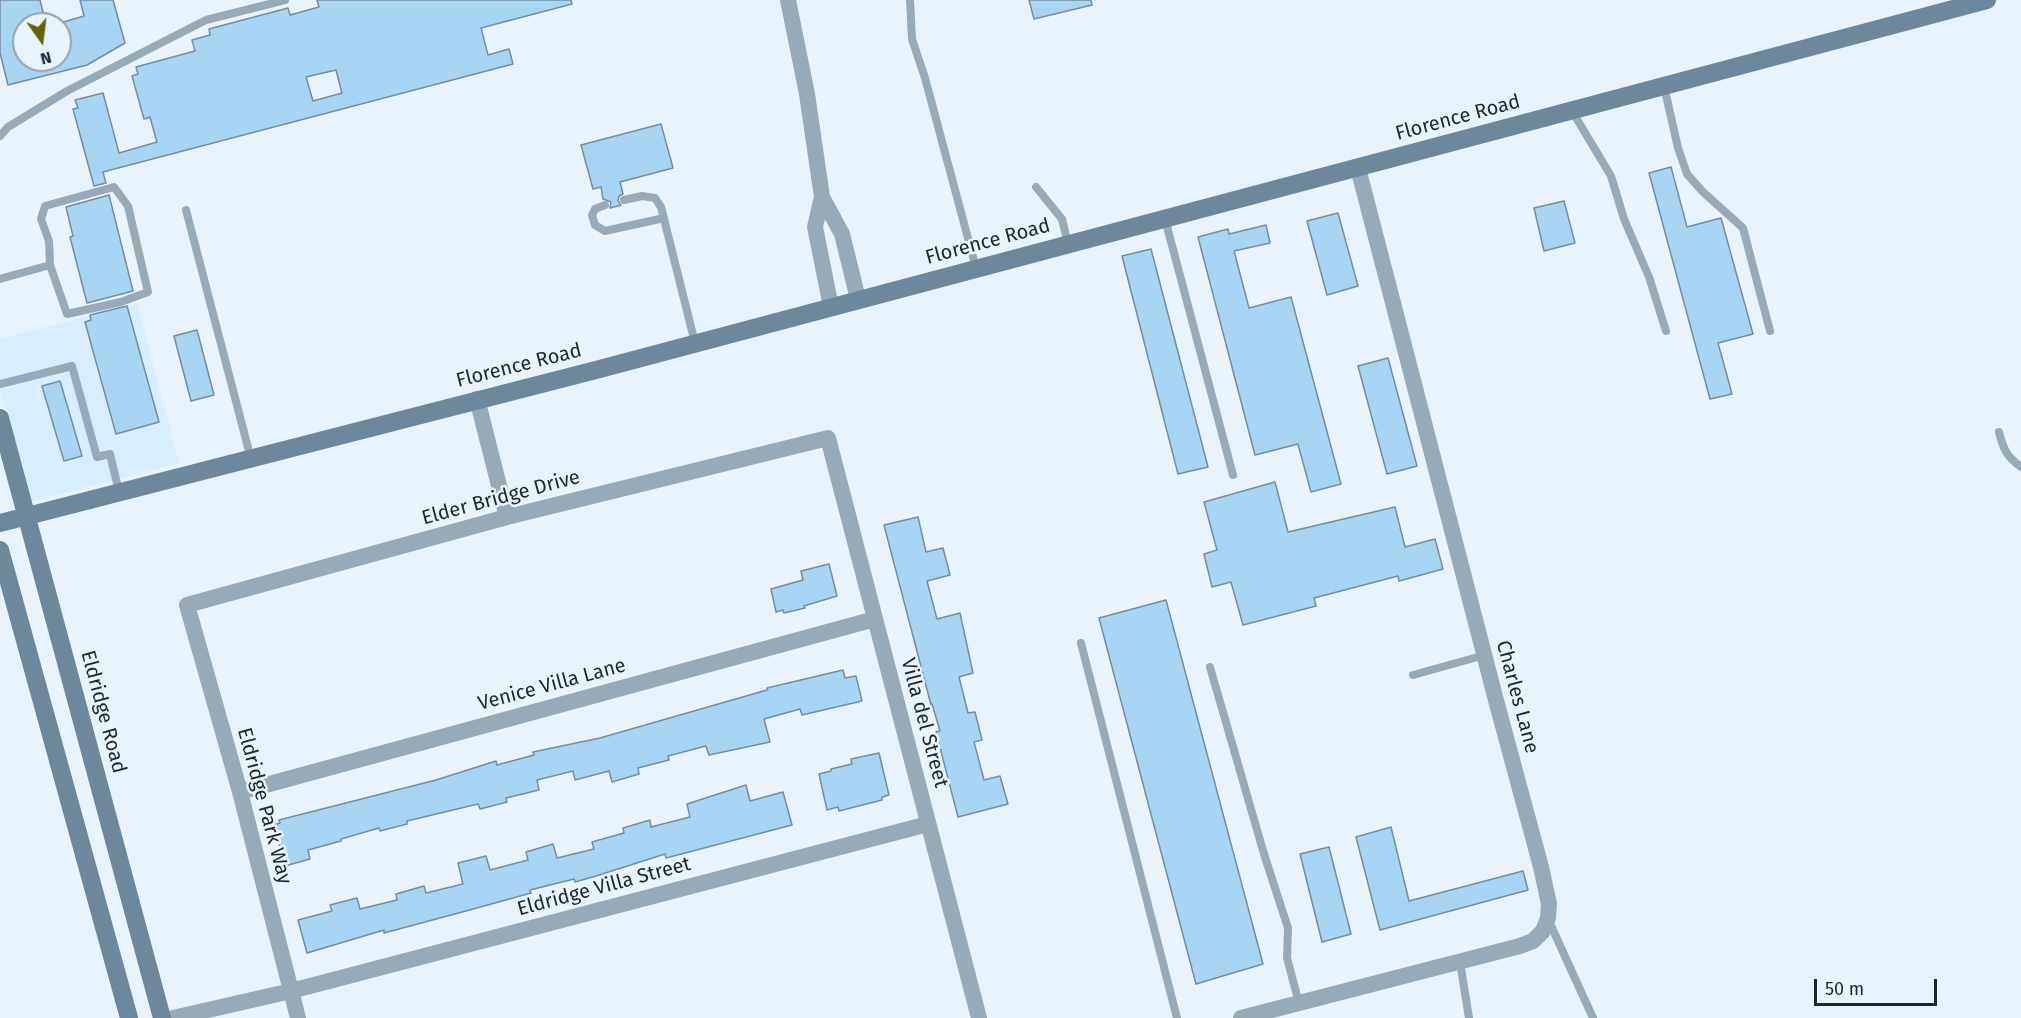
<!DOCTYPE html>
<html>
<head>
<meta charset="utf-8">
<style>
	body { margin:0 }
	#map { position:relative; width:2021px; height:1018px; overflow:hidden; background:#e8f3fb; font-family:"Fira Sans",sans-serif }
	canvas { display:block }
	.north { position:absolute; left:12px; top:12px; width:60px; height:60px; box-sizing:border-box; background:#e8f3fb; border:2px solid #96a1a9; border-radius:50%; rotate:166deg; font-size:16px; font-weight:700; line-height:24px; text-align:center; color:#1c262e }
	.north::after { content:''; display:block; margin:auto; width:21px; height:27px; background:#636600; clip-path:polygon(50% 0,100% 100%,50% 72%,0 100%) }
	.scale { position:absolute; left:1814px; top:979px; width:123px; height:27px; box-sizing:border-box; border:3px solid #1c262e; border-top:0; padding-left:8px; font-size:18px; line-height:21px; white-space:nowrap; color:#1c262e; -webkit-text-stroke:4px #e8f3fb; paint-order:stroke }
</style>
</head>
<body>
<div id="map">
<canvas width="2021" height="1018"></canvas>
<div class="north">N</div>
<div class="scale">50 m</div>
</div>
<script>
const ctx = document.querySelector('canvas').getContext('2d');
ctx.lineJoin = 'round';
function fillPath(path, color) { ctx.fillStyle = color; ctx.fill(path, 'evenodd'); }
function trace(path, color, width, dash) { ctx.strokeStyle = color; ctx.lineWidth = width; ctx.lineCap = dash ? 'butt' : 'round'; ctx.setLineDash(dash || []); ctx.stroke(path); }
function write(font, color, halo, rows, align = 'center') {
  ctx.font = font + ' "Fira Sans",sans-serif'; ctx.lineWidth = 5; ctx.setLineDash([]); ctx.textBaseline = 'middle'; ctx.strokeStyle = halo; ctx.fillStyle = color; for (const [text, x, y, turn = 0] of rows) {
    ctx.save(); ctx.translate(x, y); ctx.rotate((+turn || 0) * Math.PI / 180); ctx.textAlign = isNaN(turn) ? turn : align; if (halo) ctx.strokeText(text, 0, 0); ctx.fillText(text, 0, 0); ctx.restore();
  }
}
const built = new Path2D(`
	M137,303L179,463L30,502L0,387V339Z`);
const building = new Path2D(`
	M0,0H40L46,24H24V60H60V23L84,16L80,0H113L125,43L87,65L8,85L0,53Z
	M317,0H571L572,4L481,28L488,55L509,49L513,64L103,172L106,183L94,186L73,109L78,108L75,100L103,93L119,153L157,142L150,117L144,119L132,76L138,74L136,67L195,51L192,40L210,35L209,29L288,8L290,15L319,7ZM336,70L342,93L313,101L306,77Z
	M1029,0H1091L1092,5L1034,19Z
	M661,124L673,168L620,182L623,194L619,196L618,201L621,205L610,208L611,202L603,199L601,187L593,189L581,145Z
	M1671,167L1687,227L1721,218L1753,334L1718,343L1732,394L1710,399L1649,173Z
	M109,195L133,291L87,303L70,237L73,236L66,207Z
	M1564,201L1575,243L1544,251L1534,208Z
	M1338,213L1358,286L1327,295L1307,221Z
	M1266,225L1270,243L1234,251L1249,308L1291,297L1341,484L1311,492L1298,444L1255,455L1198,237L1228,229L1229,234Z
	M1151,249L1208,467L1178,474L1122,256Z
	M127,306L159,422L116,434L85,322L91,320L90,315Z
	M197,330L214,395L191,401L174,336Z
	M1388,358L1417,466L1387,474L1358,366Z
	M60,381L82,456L64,461L42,386Z
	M1275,482L1288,532L1395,507L1405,547L1435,539L1443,569L1399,581L1398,576L1314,598L1316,606L1243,625L1231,582L1212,587L1204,554L1217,550L1204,502Z
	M918,517L926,552L943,548L950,575L927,581L937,619L960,613L973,673L959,677L968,713L975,712L982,740L974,742L984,780L1000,776L1008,804L958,817L936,732L940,731L932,704L931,705L884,525Z
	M829,564L837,596L804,606L805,608L784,613L783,610L776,612L771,589L803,580L801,571Z
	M1166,600L1263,964L1196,984L1099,618Z
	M843,670L845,678L856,676L862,701L802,715L800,709L764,719L770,742L709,755L706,746L668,756L669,760L638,768L639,774L612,782L609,771L575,780L573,771L537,780L539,790L506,798L507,802L480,809L478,804L407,821V824L380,831L379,828L341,839V841L308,850L310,859L285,866L274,825L280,823L279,820L436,780L496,761L497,765L534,755L533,752L600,738L767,690V688Z
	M879,753L889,795L882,797V800L839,811L838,807L827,810L819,774L831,771V769L852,764L851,759Z
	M746,785L750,801L783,792L792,825L666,858L665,854L596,876L575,882L574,879L530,890L531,893L466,911L384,933V930L307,953L298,920L332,911L330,905L357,898L360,909L397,900L396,894L424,886L426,893L463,884L458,863L486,856L490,870L528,860L526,852L553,844L557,858L594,849L592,842L624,833L623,828L650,820L651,827L690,817L687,804Z
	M1391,827L1409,901L1523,871L1528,890L1380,930L1356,837Z
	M1329,847L1351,934L1322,942L1300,854Z`);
const lane = new Path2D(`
	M910,0L912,39L925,78L976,268
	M1664,86L1678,148L1687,174L1703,192L1743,228L1770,331
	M1572,111L1611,176L1624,219L1649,277L1666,331
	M0,136L8,127L67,91L206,20L285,0
	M114,187L128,206L148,292L121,302L67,314L50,265L49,241L41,219L45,206Z
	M1036,187L1062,219L1068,244
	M624,200L642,196L655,198L661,207L695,343
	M605,205L595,209L592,215L595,225L605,231L664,218
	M186,210L251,459
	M1165,219L1233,475
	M0,279L50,265
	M0,384L72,366L97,457L110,454L119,492
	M1999,432C2003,449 2007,457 2021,467
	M1081,643L1177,1018
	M1210,667L1264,854L1288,928L1287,958L1299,1003
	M1413,675L1485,655
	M1548,919L1593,1018
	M1460,962L1469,1018`);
const street = new Path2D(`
	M788,0L807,94L822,197L842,234L858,299
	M822,197L815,227L831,307
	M477,399L507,517
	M240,792L875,619
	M173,1018L291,991L928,824
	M298,1018L240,792L187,605L507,517L828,438L979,1018
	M1241,1018L1520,946L1533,941L1543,931L1548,918L1549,904L1541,867L1497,704L1358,168`);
const secondary = new Path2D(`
	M0,418L162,1018
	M0,523L596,370L1987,0
	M0,550L129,1018`);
const streetNames = [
	["Florence Road",1458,118,-15],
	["Florence Road",988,242,-15],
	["Florence Road",519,366,-14],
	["Elder Bridge Drive",501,498,-15],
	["Venice Villa Lane",552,685,-15],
	["Charles Lane",1517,697,75],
	["Eldridge Road",103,712,75],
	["Villa del Street",924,723,75],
	["Eldridge Park Way",264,806,75],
	["Eldridge Villa Street",604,887,-15]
];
fillPath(built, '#d8edfd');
fillPath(building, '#a9d5f5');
trace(building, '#748da0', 1.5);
trace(lane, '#98aab8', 8);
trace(street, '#98aab8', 16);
trace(secondary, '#6d889c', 18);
write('20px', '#1c262e', '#e8f3fb', streetNames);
</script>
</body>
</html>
